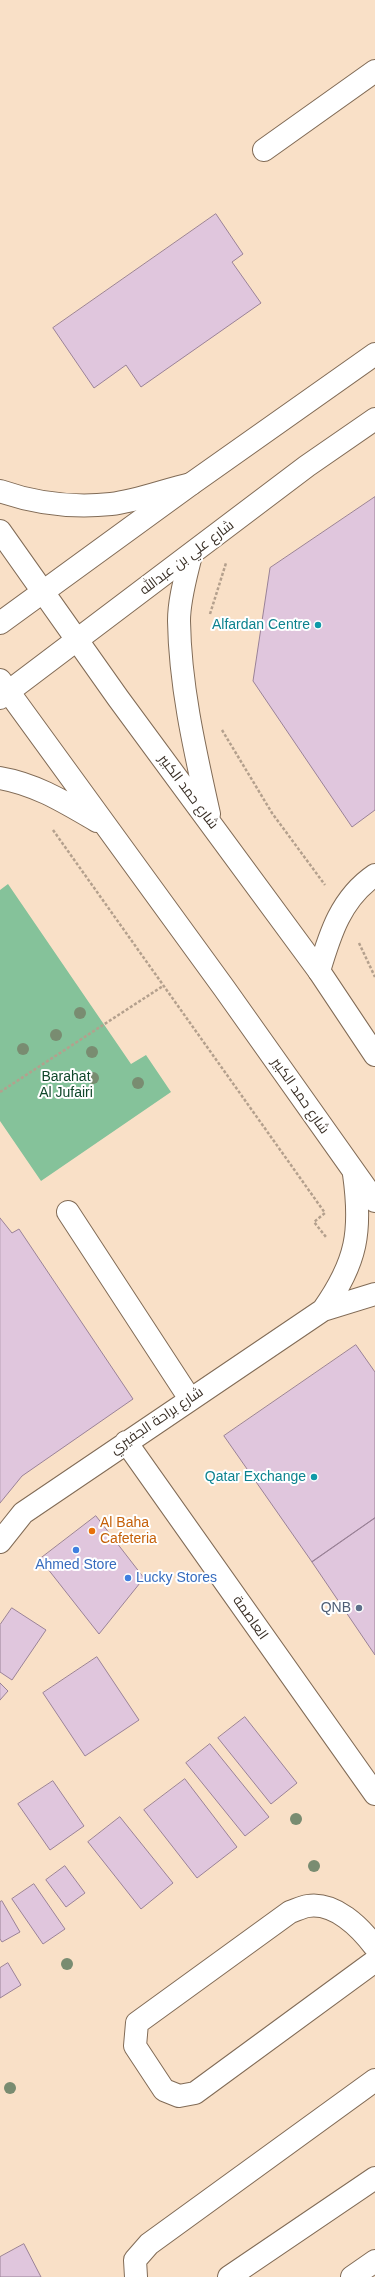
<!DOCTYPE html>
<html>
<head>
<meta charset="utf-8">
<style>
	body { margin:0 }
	canvas { display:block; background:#f9e0c7 }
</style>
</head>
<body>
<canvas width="375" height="2277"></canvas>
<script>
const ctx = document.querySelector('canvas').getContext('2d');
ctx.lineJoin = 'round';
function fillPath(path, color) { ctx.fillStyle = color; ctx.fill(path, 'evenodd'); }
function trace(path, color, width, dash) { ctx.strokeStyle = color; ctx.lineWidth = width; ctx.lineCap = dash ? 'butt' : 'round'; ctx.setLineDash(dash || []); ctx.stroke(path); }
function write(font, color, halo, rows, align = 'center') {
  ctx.font = font + ' Arial,Cairo,sans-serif'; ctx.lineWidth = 4; ctx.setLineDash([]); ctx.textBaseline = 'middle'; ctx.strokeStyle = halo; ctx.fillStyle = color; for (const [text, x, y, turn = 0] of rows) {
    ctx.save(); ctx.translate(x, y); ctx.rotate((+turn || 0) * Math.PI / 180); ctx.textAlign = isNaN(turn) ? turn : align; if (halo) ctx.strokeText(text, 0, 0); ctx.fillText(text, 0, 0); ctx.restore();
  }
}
const green = new Path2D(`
	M8,884L131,1064L146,1055L171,1092L41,1181L0,1121V890Z`);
const building = new Path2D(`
	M216,214L243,254L232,262L261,303L141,387L126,365L94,388L53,328Z
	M375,497V810L352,827L253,681L270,568Z
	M0,1218L12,1233L19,1229L133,1399L22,1476L0,1503Z
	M356,1345L375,1372V1518L312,1562L224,1436Z
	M96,1516L144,1578L99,1634L40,1559Z
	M375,1518V1655L312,1562Z
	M12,1608L46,1630L12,1680L0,1672V1625Z
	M97,1657L139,1720L85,1756L43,1693Z
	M0,1683L8,1691L0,1700Z
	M245,1717L297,1783L271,1804L218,1738Z
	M210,1744L269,1817L245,1836L186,1763Z
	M185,1779L237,1847L197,1878L144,1810Z
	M53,1781L84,1826L50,1850L18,1804Z
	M120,1817L173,1883L141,1909L88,1842Z
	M65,1866L85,1893L66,1907L46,1880Z
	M34,1884L65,1929L43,1944L12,1899Z
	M2,1901L20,1932L2,1942L0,1939V1902Z
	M8,1963L21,1985L0,1998V1968Z
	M24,2244L41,2277H0V2257Z`);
const path = new Path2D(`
	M210,614L226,563
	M222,730L272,813L325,885
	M53,830L325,1213L314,1222L326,1237
	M359,943L375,977
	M0,1092L163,986`);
const minor = new Path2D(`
	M264,150L375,71
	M0,623L191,484L375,354
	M0,698L307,466L375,419
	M319,971C330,934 341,898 375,875
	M68,1212L190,1399
	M323,1310C357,1262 362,1231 354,1174
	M126,1442L375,1794
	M0,1542L23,1513L323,1310L375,1294
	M375,1947C360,1927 335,1902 308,1906C302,1907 296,1910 290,1912L137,2023L135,2046L164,2090L179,2096L195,2093L375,1961
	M136,2277L135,2260L149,2244L375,2080
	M229,2277L375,2178
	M352,2277L375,2261`);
const major = new Path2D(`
	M0,491C37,504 72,508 111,504C137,501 165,490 191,484
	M0,531L118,698L319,971L375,1055
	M191,555C186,576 179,599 179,621C180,686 195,751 209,814
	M0,680L224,988L375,1201
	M0,778C36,784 66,803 97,821`);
const trees = [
	[80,1013],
	[56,1035],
	[23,1049],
	[92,1052],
	[93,1078],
	[138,1083],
	[296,1819],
	[314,1866],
	[67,1964],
	[10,2088]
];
const markers = [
	[318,625,4,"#0f9aa8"],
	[314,1477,4,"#0f9aa8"],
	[92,1531,4,"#e8710a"],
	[76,1550,4,"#3f7fe0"],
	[128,1578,4,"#3f7fe0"],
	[359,1608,4,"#5c6f8a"]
];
const streetNames = [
	["شارع علي بن عبدالله",187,558,-37],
	["شارع حمد الكبير",188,792,53],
	["شارع حمد الكبير",300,1096,55],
	["شارع براحة الجفيري",157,1421,-34],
	["العاصمة",250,1618,55]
];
const cultureNames = [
	["Alfardan Centre",310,625],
	["Qatar Exchange",306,1477]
];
const parkNames = [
	["Barahat",66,1077],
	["Al Jufairi",66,1093]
];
const foodNames = [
	["Al Baha",100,1523],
	["Cafeteria",100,1539]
];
const shopNames = [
	["Ahmed Store",76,1565],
	["Lucky Stores",136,1578,"left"]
];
const serviceNames = [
	["QNB",351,1608]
];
fillPath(green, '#85c29a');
fillPath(building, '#e0c6dd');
trace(building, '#9a8297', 1);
trace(minor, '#816b56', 24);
trace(major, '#816b56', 24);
trace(path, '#b4a08d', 2.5, [3, 2]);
trace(minor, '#fff', 22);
trace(major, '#fff', 22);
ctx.fillStyle = '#798c71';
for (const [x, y] of trees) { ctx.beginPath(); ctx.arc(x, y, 6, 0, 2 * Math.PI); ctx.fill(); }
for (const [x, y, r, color] of markers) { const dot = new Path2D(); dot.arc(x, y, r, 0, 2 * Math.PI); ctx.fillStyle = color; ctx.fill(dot); trace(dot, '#fff', 1.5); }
write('14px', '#392f26', '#fff', streetNames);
write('14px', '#0d838f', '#fff', cultureNames, 'right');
write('14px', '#10472a', '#fff', parkNames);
write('14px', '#c56008', '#fff', foodNames, 'left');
write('14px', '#366cbe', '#fff', shopNames);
write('14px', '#4e5e75', '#fff', serviceNames, 'right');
</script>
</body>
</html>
